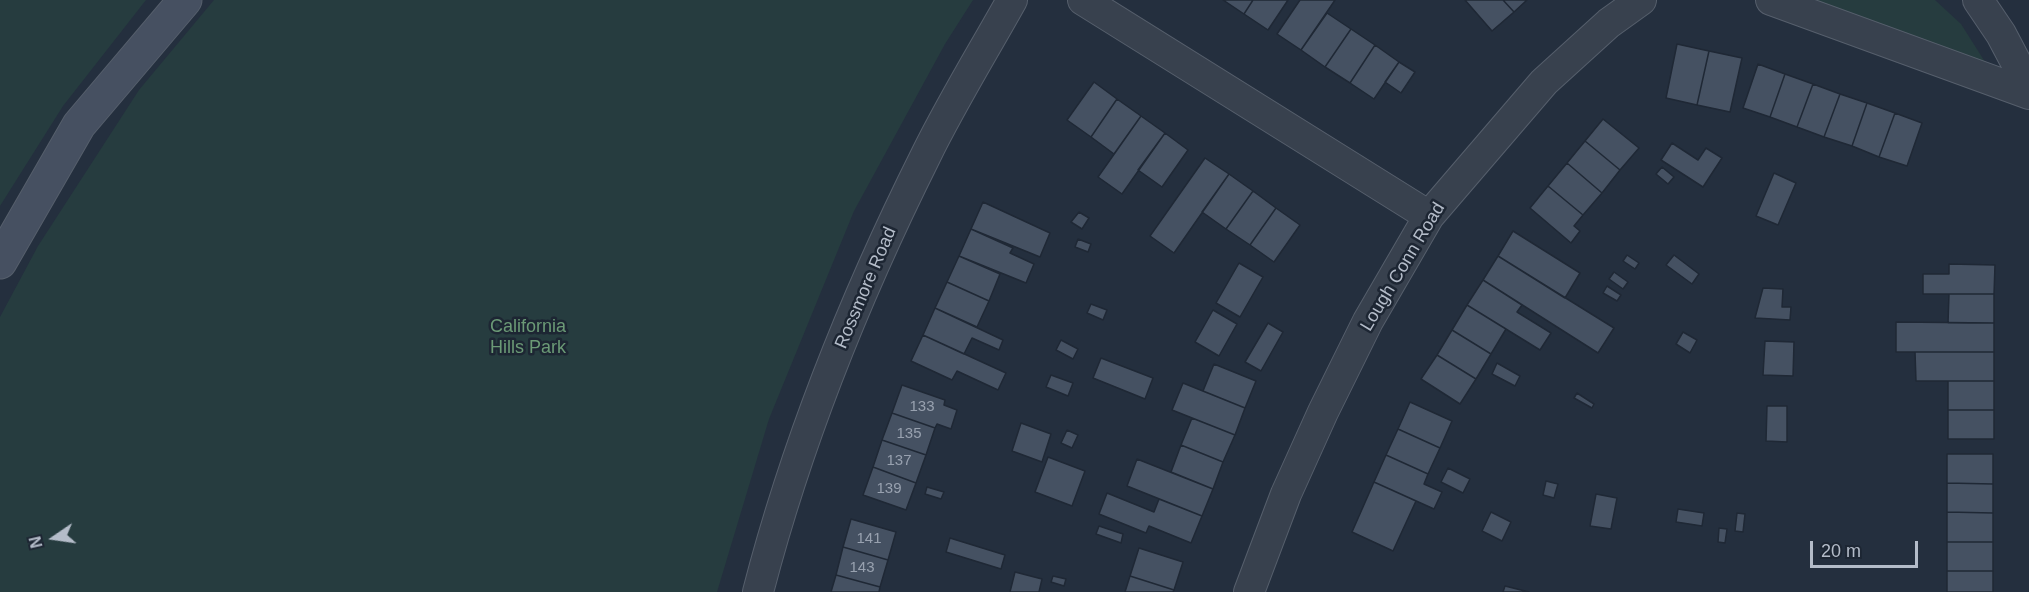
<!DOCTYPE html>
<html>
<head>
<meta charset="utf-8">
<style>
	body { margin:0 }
	#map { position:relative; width:2029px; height:592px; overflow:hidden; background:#242f3e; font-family:Helvetica,sans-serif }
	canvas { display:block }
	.north { position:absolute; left:24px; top:508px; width:60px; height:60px; -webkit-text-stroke:4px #1d2633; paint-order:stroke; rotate:257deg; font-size:16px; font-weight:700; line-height:24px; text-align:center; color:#b4bcc9 }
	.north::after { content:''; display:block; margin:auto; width:21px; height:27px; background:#b4bcc9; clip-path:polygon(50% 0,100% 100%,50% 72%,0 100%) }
	.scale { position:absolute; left:1810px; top:541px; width:108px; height:27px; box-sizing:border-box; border:3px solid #b4bcc9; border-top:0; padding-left:8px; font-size:18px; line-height:21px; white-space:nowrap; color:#b4bcc9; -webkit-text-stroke:4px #1d2633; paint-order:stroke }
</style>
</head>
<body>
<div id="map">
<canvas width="2029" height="592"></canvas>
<div class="north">N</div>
<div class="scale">20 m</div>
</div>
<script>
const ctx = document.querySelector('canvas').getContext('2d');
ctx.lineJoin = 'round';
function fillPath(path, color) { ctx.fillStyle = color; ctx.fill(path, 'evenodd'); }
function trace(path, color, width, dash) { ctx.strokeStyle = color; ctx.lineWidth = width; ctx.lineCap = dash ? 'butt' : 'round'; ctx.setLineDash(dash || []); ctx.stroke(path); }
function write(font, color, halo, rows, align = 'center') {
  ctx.font = font + ' Helvetica,sans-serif'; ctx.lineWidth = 5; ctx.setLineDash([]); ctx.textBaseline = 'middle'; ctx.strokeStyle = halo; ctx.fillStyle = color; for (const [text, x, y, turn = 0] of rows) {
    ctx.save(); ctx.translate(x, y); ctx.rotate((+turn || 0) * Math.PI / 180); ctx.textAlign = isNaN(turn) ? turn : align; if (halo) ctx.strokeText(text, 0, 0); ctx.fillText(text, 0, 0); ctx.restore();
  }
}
const green = new Path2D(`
	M0,0H146L63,106L0,206Z
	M214,0H973L945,44L854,211L769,419L717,592H0V317L38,246L139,90Z
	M1806,0H1935L1961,24L1987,65Z`);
const building = new Path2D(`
	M1223,0H1253L1244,14Z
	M1253,0H1288L1268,30L1244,14Z
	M1300,0H1335L1301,50L1277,34Z
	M1465,0H1503L1514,12L1492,31Z
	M1503,0H1527L1514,12Z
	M1327,13L1351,29L1325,67L1301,50Z
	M1351,29L1375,45L1350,83L1325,67Z
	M1677,44L1709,51L1697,105L1666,98Z
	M1375,45L1399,62L1374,99L1350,83Z
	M1709,51L1742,58L1730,112L1697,105Z
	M1399,62L1415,72L1401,93L1385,82Z
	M1758,64L1785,74L1770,117L1743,108Z
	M1785,74L1813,84L1797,127L1770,117Z
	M1094,82L1117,99L1091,137L1067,120Z
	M1813,84L1840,94L1824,137L1797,127Z
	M1840,94L1867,103L1852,146L1824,137Z
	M1117,99L1141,116L1114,154L1091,137Z
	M1867,103L1895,113L1879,157L1852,146Z
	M1895,113L1922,123L1907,166L1879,157Z
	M1141,116L1165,133L1122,194L1098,177Z
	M1603,119L1639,148L1620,170L1585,141Z
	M1165,133L1188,150L1162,187L1138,170Z
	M1585,141L1620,170L1602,193L1567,163Z
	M1672,143L1698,160L1706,148L1722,158L1703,187L1661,160Z
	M1205,158L1229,174L1174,253L1150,236Z
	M1567,163L1602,193L1583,215L1548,186Z
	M1662,167L1674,177L1668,184L1656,174Z
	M1774,173L1796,183L1778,225L1756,216Z
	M1229,174L1253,191L1226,229L1202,212Z
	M1548,186L1583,215L1574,226L1580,231L1571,243L1530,208Z
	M1253,191L1276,208L1250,245L1226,229Z
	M983,202L1050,233L1040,257L971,229Z
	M1276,208L1300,225L1274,262L1250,245Z
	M1079,212L1089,218L1082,229L1071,222Z
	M971,229L1013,248L1010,253L1034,264L1026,283L959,256Z
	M1513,231L1580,273L1565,298L1498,256Z
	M1078,239L1091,244L1088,252L1075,247Z
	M1627,255L1639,263L1635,269L1623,261Z
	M1674,255L1699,274L1692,284L1666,265Z
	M959,256L1000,274L989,301L947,282Z
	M1498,256L1614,328L1598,353L1483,280Z
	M1239,263L1263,277L1240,317L1216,303Z
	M1949,264L1995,265L1994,294H1923V274H1949Z
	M1614,272L1628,282L1623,289L1609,279Z
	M1483,280L1522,305L1517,312L1551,333L1540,350L1467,305Z
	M947,282L989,301L977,327L935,308Z
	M1607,286L1621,295L1617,301L1603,293Z
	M1763,288L1783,289L1782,307H1791L1790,320L1755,318Z
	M1949,294H1994V323H1948Z
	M1091,304L1107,310L1103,320L1087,313Z
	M1467,305L1506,329L1491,354L1452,330Z
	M935,308L1003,340L999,350L972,338L964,354L923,335Z
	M1213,310L1237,324L1219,356L1195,342Z
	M1896,322L1994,323V352H1896Z
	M1268,323L1283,332L1261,371L1245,362Z
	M1452,330L1491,354L1476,379L1437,355Z
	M1683,332L1697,340L1690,353L1676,344Z
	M923,335L1006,373L998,390L957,371L952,380L911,361Z
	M1061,340L1078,349L1073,359L1056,350Z
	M1765,341L1794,342L1793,376L1763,375Z
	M1915,352H1994V381H1916Z
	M1437,355L1476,379L1460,404L1421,379Z
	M1101,358L1153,378L1145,399L1093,378Z
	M1497,363L1520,376L1515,386L1492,374Z
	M1214,364L1256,381L1245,408L1203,391Z
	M1051,375L1073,383L1068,396L1046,387Z
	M1948,381H1994V410H1948Z
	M1183,383L1245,408L1235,435L1172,410Z
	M902,385L945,400L944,405L957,410L951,429L937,424L935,428L892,413Z
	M1577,393L1594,404L1592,408L1574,398Z
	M1410,402L1452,421L1440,448L1398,429Z
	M1767,406H1787V442L1766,441Z
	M1948,410H1994V439H1948Z
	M892,413L935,428L926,455L882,440Z
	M1192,418L1235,435L1223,462L1181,445Z
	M1021,423L1051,434L1042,462L1012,451Z
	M1398,429L1440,448L1428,474L1386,455Z
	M1067,430L1078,435L1072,448L1061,443Z
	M882,440L926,455L916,483L873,467Z
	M1181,445L1223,462L1213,489L1171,472Z
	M1947,454H1993V484L1947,483Z
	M1386,455L1428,474L1424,484L1442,492L1434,509L1374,482Z
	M1048,457L1085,471L1072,506L1035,492Z
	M1137,459L1213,489L1202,516L1127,486Z
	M873,467L916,483L906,510L863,495Z
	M1448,468L1470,479L1463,493L1441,482Z
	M1546,481L1558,484L1554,498L1543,495Z
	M1374,482L1416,501L1393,551L1352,532Z
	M1947,483L1993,484V513L1947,512Z
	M927,487L944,492L941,499L925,494Z
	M1107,493L1154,512L1159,499L1202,516L1191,543L1149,526L1146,533L1099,514Z
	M1596,494L1617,498L1611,529L1590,526Z
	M1678,509L1704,513L1702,526L1676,522Z
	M1491,512L1511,522L1502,541L1482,531Z
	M1947,512L1993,513V542H1947Z
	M1737,513L1745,514L1743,532L1735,531Z
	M851,519L896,532L888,560L843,547Z
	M1099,526L1123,534L1121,543L1096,534Z
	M1719,528L1727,529L1725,543L1718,542Z
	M950,538L1005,555L1001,569L946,552Z
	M1947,542H1993V571H1947Z
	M843,547L888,560L880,587L836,575Z
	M1139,548L1183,562L1174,590L1130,576Z
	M1947,571H1993V592H1947Z
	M1015,572L1042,579L1039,592H1010Z
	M836,575L880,587L879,592H831Z
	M1053,576L1066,579L1064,586L1051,582Z
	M1130,576L1174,590L1173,592H1125Z
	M1505,586L1529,592H1503Z`);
const minor = new Path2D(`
	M1083,0L1429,216
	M1771,0L2029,94
	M1978,0L2001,34L2029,87
	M758,592C797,441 856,295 926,155C952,102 983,52 1012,0
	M1249,592L1286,494L1323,412L1368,321L1429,216L1544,82L1609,23L1641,0`);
const secondary = new Path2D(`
	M0,262L79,125L185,0`);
const numberNames = [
	["133",922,407],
	["135",909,434],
	["137",899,461],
	["139",889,489],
	["141",869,539],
	["143",862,568]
];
const streetNames = [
	["Lough Conn Road",1403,267,-59],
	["Rossmore Road",866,288,-67]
];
const parkNames = [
	["California",528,327],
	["Hills Park",528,348]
];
fillPath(green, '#263c3f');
fillPath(building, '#455162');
trace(building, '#1f2835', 1.5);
trace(minor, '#565f6c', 32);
trace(secondary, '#565f6c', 35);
trace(minor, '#38414e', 30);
trace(secondary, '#465061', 33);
write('15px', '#98a1af', null, numberNames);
write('18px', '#b4bcc9', '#1d2633', streetNames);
write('18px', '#6b9a76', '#1d2633', parkNames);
</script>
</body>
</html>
